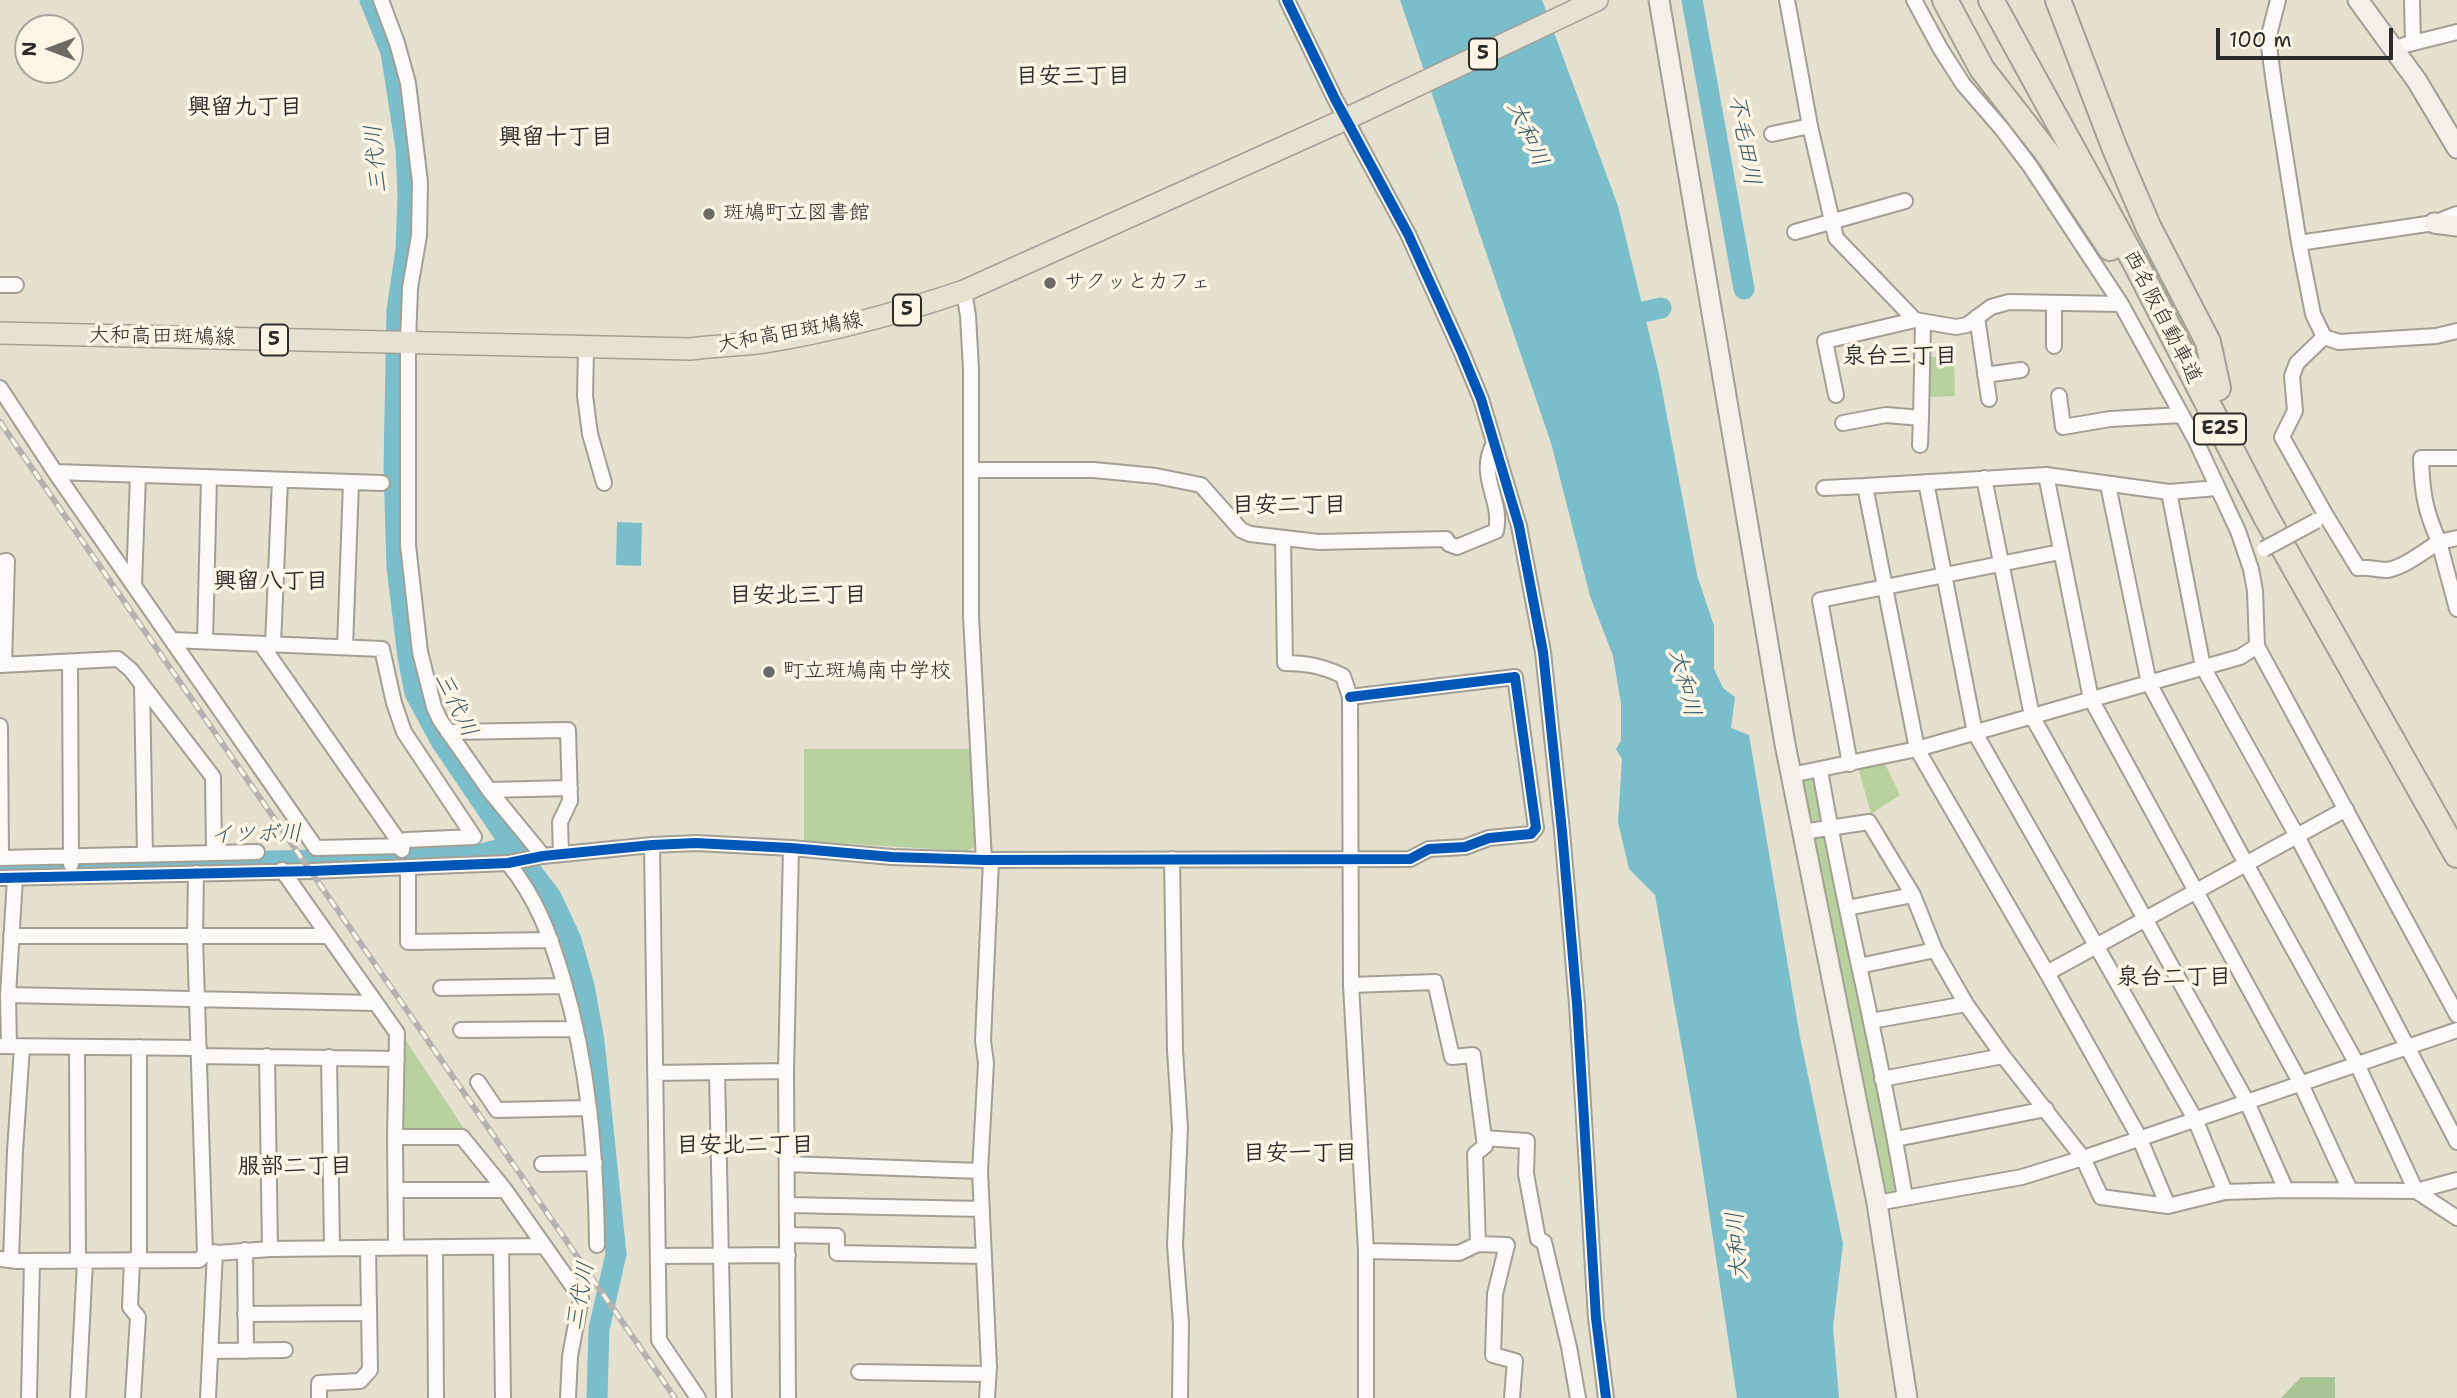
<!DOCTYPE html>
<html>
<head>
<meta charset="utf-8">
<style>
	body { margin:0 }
	#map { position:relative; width:2457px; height:1398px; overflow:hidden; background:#e6e0cf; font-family:"Shantell Sans",sans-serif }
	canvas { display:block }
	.north { position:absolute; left:14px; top:14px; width:70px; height:70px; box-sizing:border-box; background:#fcf5e5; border:2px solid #a8a49b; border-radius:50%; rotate:270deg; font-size:19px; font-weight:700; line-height:28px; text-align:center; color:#2b2b2b }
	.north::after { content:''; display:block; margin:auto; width:24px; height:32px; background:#6c6a64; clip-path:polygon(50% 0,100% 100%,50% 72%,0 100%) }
	.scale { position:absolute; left:2216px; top:28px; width:177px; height:32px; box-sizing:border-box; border:4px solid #2b2b2b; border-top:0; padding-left:9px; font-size:21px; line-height:24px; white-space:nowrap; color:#2b2b2b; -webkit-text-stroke:5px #fcf5e5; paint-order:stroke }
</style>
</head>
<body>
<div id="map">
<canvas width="2457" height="1398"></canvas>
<div class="north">N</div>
<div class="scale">100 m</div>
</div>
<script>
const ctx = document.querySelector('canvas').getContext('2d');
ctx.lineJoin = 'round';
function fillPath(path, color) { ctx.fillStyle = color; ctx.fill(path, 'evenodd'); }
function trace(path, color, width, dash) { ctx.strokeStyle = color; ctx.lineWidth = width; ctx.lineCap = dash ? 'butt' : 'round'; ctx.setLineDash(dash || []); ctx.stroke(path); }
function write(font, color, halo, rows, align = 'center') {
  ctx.font = font + ' "Shantell Sans","Klee One",sans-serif'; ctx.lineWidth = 7; ctx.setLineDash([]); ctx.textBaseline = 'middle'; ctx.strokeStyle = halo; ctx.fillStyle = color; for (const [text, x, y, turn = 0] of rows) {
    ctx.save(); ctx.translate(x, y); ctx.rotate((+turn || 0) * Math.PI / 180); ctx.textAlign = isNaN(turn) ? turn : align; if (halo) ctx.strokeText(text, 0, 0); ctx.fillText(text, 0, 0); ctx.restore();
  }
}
const green = new Path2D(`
	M1954,356L1955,396L1927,397L1929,357Z
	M804,749H972L976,846L967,851L804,841Z
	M1884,762L1900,795L1871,814L1858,767Z
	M1813,776L1823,823L1809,825L1801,779Z
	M1825,833L1900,1192L1884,1194L1812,836Z
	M401,1033L466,1132L399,1131Z`);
const forest = new Path2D(`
	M2301,1377H2335V1398H2281Z`);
const water = new Path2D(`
	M1400,0H1542L1618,206L1659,374L1697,575L1714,626V669L1723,688L1735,697L1731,728L1749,735L1800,1037L1843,1244L1833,1327L1839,1398H1737L1698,1139L1655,895L1629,869L1618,822L1622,759L1616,749L1621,741V704L1613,656L1590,596L1551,443Z
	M617,522L642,523L641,566L616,565Z`);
const river = new Path2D(`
	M370,0L391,52L406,148L408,194L406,250L397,310L394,466L397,567L408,657L415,693L441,741L512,846L551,897L571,940L584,986L594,1041L616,1254L599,1329L597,1398
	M1692,0L1744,289
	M1617,318L1661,308
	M0,866L35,867L475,856L512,846`);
const street = new Path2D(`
	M381,0L397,43L408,83L420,182L419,236L410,288L408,343V545L420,652L434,707L440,720L489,790L543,856
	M1287,0L1335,99L1408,234L1462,353L1481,399L1519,526L1543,652L1562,831L1577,1004L1596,1318L1606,1398
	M1787,0L1810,126L1836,238L1915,320
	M1914,0L1940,48L1963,84L2002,129L2030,166L2121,304L2196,441L2238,531L2251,569L2255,591L2257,646L2457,1015
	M2278,0L2268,39L2274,84L2299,243L2313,314L2324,337L2339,342L2436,336L2457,331
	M2412,0L2413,43
	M2393,48L2457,32
	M1772,134L1810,126
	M1795,232L1905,201
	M2299,243L2434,223L2457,214
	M0,285H16
	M964,291L968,316L971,369V616L984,860
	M2054,303V346
	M1977,317L1989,399
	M2324,337L2297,363L2292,376L2295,411L2282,437L2325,514L2358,568C2367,567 2380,570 2387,570C2405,567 2424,551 2439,542C2425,510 2422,493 2421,458H2457
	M586,348L585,396L590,434L604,483
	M1985,375L2021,370
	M0,388L55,472L316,848L402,846L406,840L474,837L404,732L394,703L382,649L172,640
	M1836,395L1825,341L1915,320L1956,327L1967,325L1991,307L2009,302L2121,304
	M2059,396L2063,427L2110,419L2182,415
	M1843,423L1886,415L1921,418L1923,322
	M1920,445L1921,418
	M971,470H1094L1156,476L1201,485L1241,530L1250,534L1319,542L1446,539L1449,544L1457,547L1496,531C1503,499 1476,477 1494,443
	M55,472L382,483
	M2046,475L2091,699L2300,1082L2350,1190
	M1984,478L2032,716L2247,1102L2286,1190
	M1926,482L1975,733L2195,1119L2225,1192
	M2108,485L2149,683L2245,862L2357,1064L2416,1191L2457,1180
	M1824,488L1865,486
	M2169,492L2203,667L2297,836L2457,1142
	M2457,538L2439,542L2457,609
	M1283,539L1285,663C1306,663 1323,666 1343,676L1350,697L1351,985L1366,1251V1398
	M0,562L7,561L4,665
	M134,585L138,475
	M205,641L209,478
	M261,644L402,846V850
	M273,644L280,480
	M345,647L351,483
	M70,662L71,864
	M0,665L118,659L131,670L213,777L214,853
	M142,685L145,855
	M0,726L1,858
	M448,732L568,730L570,801L560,822L561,854
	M1850,764L1820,600L2060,552
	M1820,770C1844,913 1882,1054 1905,1198
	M1791,775L1917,749L2240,657L2257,646
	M489,790L570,788
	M1802,832L1869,822L1913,895L1935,950L1966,1004L2003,1056L2083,1158L2101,1197L2168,1206L2225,1192L2286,1190L2416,1191L2457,1218
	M652,845L659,1340L698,1398
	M0,858L257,852
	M1172,859L1175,1050L1180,1128L1175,1245L1181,1324L1180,1398
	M508,863C537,899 550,935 563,979C589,1067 596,1155 597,1245
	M408,867V942L551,940
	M282,870L397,1033L395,1137L396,1247
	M196,873L195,937L205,1254
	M0,878L312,871L508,863L543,856L652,845L696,843L791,848L892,857L984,860L1410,859L1429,849L1465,847L1489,838L1531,834L1536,828L1515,677L1350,697
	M1847,908L1913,895
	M11,936H329
	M1859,966L1935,950
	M2047,973L2346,809
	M1351,985L1435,982L1452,1057L1473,1055L1485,1146L1475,1154L1478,1244
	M441,988L565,986
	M8,995L374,1003
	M1871,1021L1966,1004
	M461,1030L576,1029
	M0,1046L199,1048
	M9,1046L8,995L15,878
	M139,1047V1260
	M77,1048L78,1261
	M200,1056L397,1059
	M267,1056L270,1249
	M329,1057L332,1248
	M717,1072L724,1398
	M655,1073L786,1071
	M1882,1079L2003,1056
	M478,1082L497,1110L589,1108
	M395,1137H462L505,1190L581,1298L570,1356L568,1398
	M1484,1138L1527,1141L1526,1174L1538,1239L1544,1242L1569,1347L1578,1398
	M1896,1139L2046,1109
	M542,1164L595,1163
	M787,1164L980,1171
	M396,1190H505
	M1877,1203L2022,1177L2083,1158L2457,1030
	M788,1205L982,1209
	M2168,1206L2139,1137L2047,973L1917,749L1865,486L2046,475L2169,492L2217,488
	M788,1235L837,1236V1253L984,1256
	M435,1247L436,1398
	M501,1247L503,1398
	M245,1250L246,1351
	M1366,1251L1459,1253L1478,1244L1507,1245L1495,1294L1493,1355L1515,1361L1512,1398
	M659,1256L788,1255
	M0,1259L17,1261L199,1260L205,1254L270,1249L544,1246
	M11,1259L15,1151L22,1047
	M132,1260L130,1307L138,1317L133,1398
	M245,1314L368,1313
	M210,1351L285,1350
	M859,1372L988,1374
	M29,1398L32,1261
	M78,1398L85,1261
	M208,1398L215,1252
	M319,1398V1383L360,1381L370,1370L368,1249
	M788,1398L786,1071L791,848
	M987,1398L989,1367L980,1171L986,1063L983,1041L991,860`);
const secondary = new Path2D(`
	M1659,0L1785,744L1877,1203L1907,1398
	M2358,0L2417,81L2457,148
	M2434,223L2457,226`);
const primary = new Path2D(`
	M0,333L690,349C715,346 741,345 765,342C833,331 899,313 964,291L1346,119L1597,0`);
const highway = new Path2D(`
	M1945,0L1982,69L2048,154L2110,248
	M1991,0L2137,266L2265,515L2457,855
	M2058,0L2115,149L2148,226L2208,342L2218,388`);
const rail = new Path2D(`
	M0,422L675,1398`);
const streetBridge = new Path2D(`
	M2264,549L2316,521`);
const cycleway = new Path2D(`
	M1287,0L1335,99L1408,234L1462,353L1481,399L1519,526L1543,652L1562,831L1577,1004L1596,1318L1606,1398
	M0,878L312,871L508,863L543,856L652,845L696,843L791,848L892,857L984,860L1410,859L1429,849L1465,847L1489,838L1531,834L1536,828L1515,677L1350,697`);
const markers = [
	[709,214,7,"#6c6a64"],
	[1050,283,7,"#6c6a64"],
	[769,672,7,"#6c6a64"]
];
const shields = [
	[1483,54,28],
	[907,310,28],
	[274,340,28],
	[2220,429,52]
];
const shieldNames = [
	["5",1483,54],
	["5",907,310],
	["5",274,340],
	["E25",2220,429]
];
const poiNames = [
	["斑鳩町立図書館",723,214],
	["サクッとカフェ",1064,283],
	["町立斑鳩南中学校",783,672]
];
const streetNames = [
	["西名阪自動車道",2162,317,63],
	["大和高田斑鳩線",790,333,-10],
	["大和高田斑鳩線",162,337,1]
];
const neighbourhoodNames = [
	["目安三丁目",1073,77],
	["興留九丁目",245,108],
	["興留十丁目",556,138],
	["泉台三丁目",1900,357],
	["目安二丁目",1289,506],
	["興留八丁目",271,582],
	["目安北三丁目",798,596],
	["泉台二丁目",2174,978],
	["目安北二丁目",745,1146],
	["目安一丁目",1300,1154],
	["服部二丁目",295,1167]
];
const waterNames = [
	["大和川",1527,134,66],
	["不毛田川",1744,140,80],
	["三代川",377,159,-95],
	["大和川",1684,683,76],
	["三代川",455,705,64],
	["イツボ川",256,835,-1],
	["大和川",1738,1246,-94],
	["三代川",581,1296,-79]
];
fillPath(green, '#b9d19e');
fillPath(forest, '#a9c296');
fillPath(water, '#7abecc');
trace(river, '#7abecc', 21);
trace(street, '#a29f95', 18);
trace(secondary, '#a29f95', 23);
trace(primary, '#a29f95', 24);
trace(highway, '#a29f95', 28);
trace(street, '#fbfaf8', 14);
trace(secondary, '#f4f0e9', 19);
trace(primary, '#e7e1d4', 21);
trace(highway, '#e7e1d4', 24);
trace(rail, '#b3b2b0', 6);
trace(rail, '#fcf5e5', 3.5, [10]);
trace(streetBridge, '#a29f95', 18, []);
trace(streetBridge, '#fbfaf8', 14);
trace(cycleway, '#0057b8', 10);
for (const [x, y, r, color] of markers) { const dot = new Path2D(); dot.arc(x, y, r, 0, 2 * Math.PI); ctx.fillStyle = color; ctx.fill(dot); trace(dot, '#fcf5e5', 2.5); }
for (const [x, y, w] of shields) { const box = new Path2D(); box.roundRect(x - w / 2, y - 15.5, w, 31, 5); ctx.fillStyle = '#fcf5e5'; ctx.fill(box); trace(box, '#2b2b2b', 2); }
write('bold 19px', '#2b2b2b', null, shieldNames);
write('21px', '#2b2b2b', '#fcf5e5', poiNames, 'left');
write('21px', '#2b2b2b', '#fcf5e5', streetNames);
write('bold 23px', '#2b2b2b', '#fcf5e5', neighbourhoodNames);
write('italic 23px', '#365963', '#fcf5e5', waterNames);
</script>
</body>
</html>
